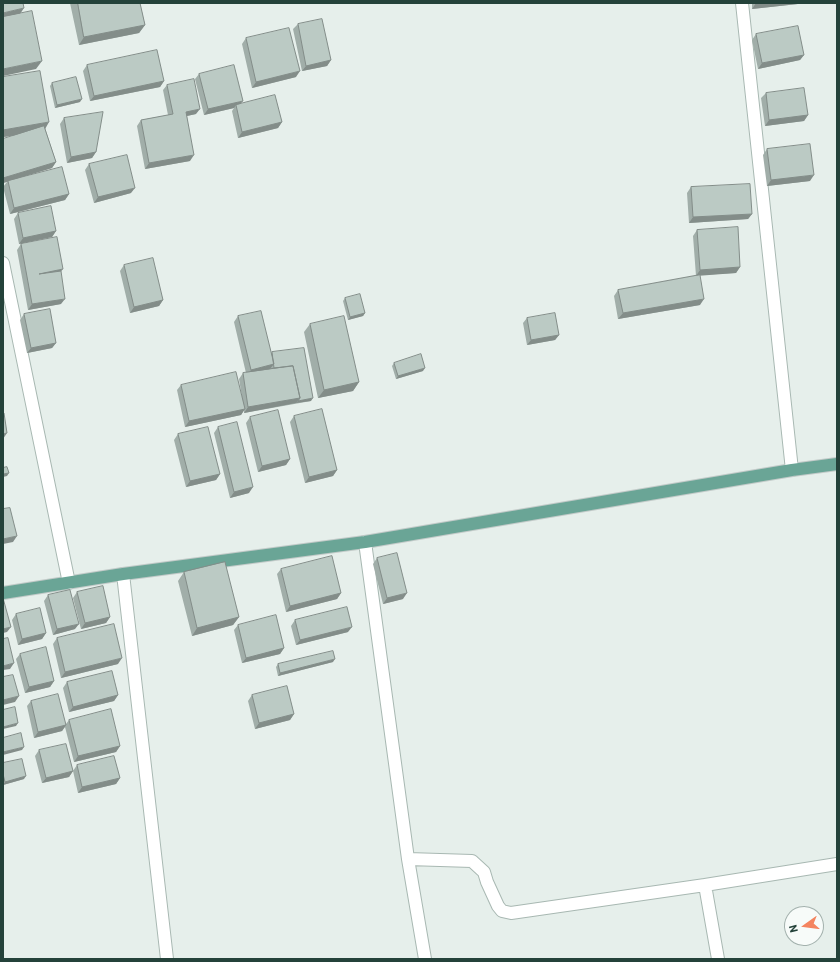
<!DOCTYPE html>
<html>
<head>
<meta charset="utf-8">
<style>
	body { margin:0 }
	#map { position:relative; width:840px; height:962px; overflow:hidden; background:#e6efeb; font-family:Barlow,sans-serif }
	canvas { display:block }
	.frame { position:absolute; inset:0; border:4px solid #24423a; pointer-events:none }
	.north { position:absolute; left:784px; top:906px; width:40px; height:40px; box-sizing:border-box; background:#f7fbf9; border:1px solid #a3b1ad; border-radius:50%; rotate:256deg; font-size:11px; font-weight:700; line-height:16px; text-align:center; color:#24423a }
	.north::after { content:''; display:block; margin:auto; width:14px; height:18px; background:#f4845f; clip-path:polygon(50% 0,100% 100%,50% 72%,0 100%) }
</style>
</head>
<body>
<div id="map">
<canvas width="840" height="962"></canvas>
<div class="frame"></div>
<div class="north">N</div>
</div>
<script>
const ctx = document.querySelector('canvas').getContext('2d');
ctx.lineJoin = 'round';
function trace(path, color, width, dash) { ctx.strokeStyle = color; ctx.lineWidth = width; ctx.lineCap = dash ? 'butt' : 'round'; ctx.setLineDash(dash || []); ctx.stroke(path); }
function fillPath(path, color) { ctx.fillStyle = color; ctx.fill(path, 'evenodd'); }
const minor = new Path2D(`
	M742,3L792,470
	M3,263L69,583
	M365,542L408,859L425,959
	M123,574L167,959
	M408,859L472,861L484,872L487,882L498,906L502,911L511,913L705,885L837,864
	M705,885L718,959`);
const major = new Path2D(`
	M3,593L123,574L365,542L792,470L837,464`);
const wall = new Path2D(`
	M70,3H140L145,25L139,33L79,45Z
	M752,3H807L752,9Z
	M298,24L331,60L327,66L302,71L293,29Z
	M756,34L804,55L800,60L758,69L752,40Z
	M246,38L296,77L252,88L242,44Z
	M87,65L164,81L160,87L90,101L83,71Z
	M199,74L241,104L282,122L278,128L238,138L232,111L234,108L204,115L195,79Z
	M3,77L45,128L56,162L52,168L17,178L69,194L65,200L10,214L3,187L7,182L3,183L13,136L3,137Z
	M52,83L80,102L55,108L50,86Z
	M167,85L196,114L187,116L190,161L145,169L137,126L141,120L168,115L163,90Z
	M766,93L808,115L804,121L765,126L761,98Z
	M64,118L96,152L92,158L67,163L60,124Z
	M767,149L810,181L767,186L763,155Z
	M89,164L131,193L94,203L85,170Z
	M691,187L752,214L748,219L689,223L687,193Z
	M18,213L56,231L52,237L19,244L14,219Z
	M697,230L740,267L736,273L700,275V305L618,319L614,296L618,290L699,275L696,276L693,236Z
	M21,244L61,272V304L28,310L17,250Z
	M124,265L163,300L159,306L130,313L120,271Z
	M345,298L365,313L363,316L348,320L343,301Z
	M24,314L56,343L52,348L27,353L20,320Z
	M238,316L271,354L272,352L311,401L244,413V410L241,415L185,427L177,390L181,385L242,397L239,379L243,373H246L234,322Z
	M527,318L559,335L555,340L527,345L523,323Z
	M310,324L359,382L353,391L318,398L304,332Z
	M394,363L423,371L396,379L392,366Z
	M294,416L337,470L333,476L305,483L290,422Z
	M250,417L290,459L286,465L258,472L246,423Z
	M218,427L249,493L230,498L214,433Z
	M178,434L220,474L216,480L186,487L174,440Z
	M377,558L403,599L383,604L373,564Z
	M281,569L341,593L337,599L286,612L277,574Z
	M184,572L239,617L233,625L192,636L178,581Z
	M77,592L110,617L106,623L81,629L73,598Z
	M48,595L75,629L53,635L44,601Z
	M16,614L46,633L42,639L18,645L12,620Z
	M295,620L348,632L296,645L291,626Z
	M238,625L284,648L280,654L242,663L234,630Z
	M57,638L118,664L61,678L53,644Z
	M20,654L54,681L50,687L25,693L16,659Z
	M333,662L278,676L276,667L278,664Z
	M67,682L118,695L114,701L69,712L63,688Z
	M252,695L294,714L290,720L255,729L248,701Z
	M31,701L66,724L69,720L120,746L116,752L74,762L65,727L62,731L34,738L27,706Z
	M39,750L73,771L69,777L42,783L35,756Z
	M3,763L24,779L3,785Z
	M77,765L120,778L116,784L78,793L73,771Z`);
const shadedWall = new Path2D(`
	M756,3H807L752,9Z
	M24,8L20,14L3,17V13Z
	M145,25L139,33L79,45L84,37Z
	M804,55L800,60L758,69L762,63Z
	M331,60L327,66L302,71L306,66Z
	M42,61L36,69L3,76V69Z
	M300,71L296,77L252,88L256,82Z
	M164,81L160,87L90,101L94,96Z
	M82,99L80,102L55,108L57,105Z
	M243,101L239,106L236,105L234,108L204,115L208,109Z
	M200,109L196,114L182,117L186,112Z
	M808,115L804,121L765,126L769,120Z
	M49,122L44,131L3,137V130Z
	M282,122L278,128L238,138L242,132Z
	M96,152L92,158L67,163L71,157Z
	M194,155L190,161L145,169L149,163Z
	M56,162L52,168L3,183V178Z
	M814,175L810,181L767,186L771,180Z
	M135,188L131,193L94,203L98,197Z
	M69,194L65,200L10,214L14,208Z
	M752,214L748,219L689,223L693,217Z
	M56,231L52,237L19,244L23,238Z
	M740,267L736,273L696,276L700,270Z
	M63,269L59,274H39Z
	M65,299L61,304L28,310L32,304Z
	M704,299L700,305L618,319L623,313Z
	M163,300L159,306L130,313L134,307Z
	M365,313L363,316L348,320L350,317Z
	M559,335L555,340L527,345L531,340Z
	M56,343L52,348L27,353L31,348Z
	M274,364L269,370L247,375L251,370Z
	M425,368L423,371L396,379L398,376Z
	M359,382L353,391L318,398L324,390Z
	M300,398L296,403L244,413L248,407Z
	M313,398L311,401L296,403L298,401Z
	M245,409L241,415L185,427L189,421Z
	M7,433L3,439V434Z
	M290,459L286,465L258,472L262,466Z
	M337,470L333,476L305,483L309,477Z
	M9,473L7,476L3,477V474Z
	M220,474L216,480L186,487L190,481Z
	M253,487L249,493L230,498L234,492Z
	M17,536L13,542L3,544V539Z
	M341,593L337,599L286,612L290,606Z
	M407,593L403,599L383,604L387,598Z
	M110,617L106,623L81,629L85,623Z
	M239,617L233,625L192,636L197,628Z
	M79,624L75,629L53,635L57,629Z
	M11,627L7,632L3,633V629Z
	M352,627L348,632L296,645L300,640Z
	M46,633L42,639L18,645L22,639Z
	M284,648L280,654L242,663L246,658Z
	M122,658L118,664L61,678L65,672Z
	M335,659L333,662L278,676L280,673Z
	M14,663L10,669L3,670V666Z
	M54,681L50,687L25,693L29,687Z
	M118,695L114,701L69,712L73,707Z
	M19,696L15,702L3,705V700Z
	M294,714L290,720L255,729L259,723Z
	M18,723L16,726L3,729V727Z
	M66,725L62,731L34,738L38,732Z
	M120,746L116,752L74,762L78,756Z
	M24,747L22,750L3,755V752Z
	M73,771L69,777L42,783L46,778Z
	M26,776L24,779L3,785L5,782Z
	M120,778L116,784L78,793L82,787Z`);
const building = new Path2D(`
	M3,3H23L24,8L3,13Z
	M78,3H140L145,25L84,37Z
	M32,11L42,61L3,69V17Z
	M322,19L331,60L306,66L298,24Z
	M798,26L804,55L762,63L756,34Z
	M289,28L300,71L256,82L246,38Z
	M157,50L164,81L94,96L87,65Z
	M234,65L243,101L208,109L199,74Z
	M40,71L49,122L3,130V77Z
	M76,77L82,99L57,105L52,83Z
	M194,79L200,109L186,112L194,155L149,163L141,120L173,114L167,85Z
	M804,88L808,115L769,120L766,93Z
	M275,95L282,122L242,132L236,105Z
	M103,112L96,152L71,157L64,118Z
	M44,126L56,162L3,178V139Z
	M810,144L814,175L771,180L767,149Z
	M127,155L135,188L98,197L89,164Z
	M62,167L69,194L14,208L8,181Z
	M750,184L752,214L693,217L691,187Z
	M51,206L56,231L23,238L18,213Z
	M738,227L740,267L700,270L697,230Z
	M57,237L63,269L39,274L61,271L65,299L32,304L21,244Z
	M153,258L163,300L134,307L124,265Z
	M700,275L704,299L623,313L618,290Z
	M360,294L365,313L350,317L345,298Z
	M50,309L56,343L31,348L24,314Z
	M261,311L274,364L251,370L238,316Z
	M555,313L559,335L531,340L527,318Z
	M344,316L359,382L324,390L310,324Z
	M304,348L313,398L298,401L300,398L293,366L274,368L272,352Z
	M421,354L425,368L398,376L394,363Z
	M293,366L300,398L248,407L243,373Z
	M236,372L245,409L189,421L181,385Z
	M322,409L337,470L309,477L294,416Z
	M278,410L290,459L262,466L250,417Z
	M3,413H4L7,433L3,434Z
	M237,422L253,487L234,492L218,427Z
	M208,427L220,474L190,481L178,434Z
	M7,467L9,473L3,474V468Z
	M10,508L17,536L3,539V509Z
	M397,553L407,593L387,598L377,558Z
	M332,556L341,593L290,606L281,569Z
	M225,562L239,617L197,628L184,572Z
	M103,586L110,617L85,623L77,592Z
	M70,590L79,624L57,629L48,595Z
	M3,598L11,627L3,629Z
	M347,607L352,627L300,640L295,620Z
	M40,608L46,633L22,639L16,614Z
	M276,615L284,648L246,658L238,625Z
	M114,624L122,658L65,672L57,638Z
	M8,638L14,663L3,666V639Z
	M46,647L54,681L29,687L20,654Z
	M333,651L335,659L280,673L278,664Z
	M112,671L118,695L73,707L67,682Z
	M13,675L19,696L3,700V677Z
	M287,686L294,714L259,723L252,695Z
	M58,694L66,725L38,732L31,701Z
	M15,707L18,723L3,727V710Z
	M111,709L120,746L78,756L69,720Z
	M21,733L24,747L3,752V738Z
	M66,744L73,771L46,778L39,750Z
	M114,756L120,778L82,787L77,765Z
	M22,759L26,776L5,782L3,774V763Z`);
trace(minor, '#a8b8b2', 14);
trace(major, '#c2cac8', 14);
trace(minor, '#fff', 12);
trace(major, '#6aa596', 12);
fillPath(wall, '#a1aea9');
fillPath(shadedWall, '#838d89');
fillPath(building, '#bbcac4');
trace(building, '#838d89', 1);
</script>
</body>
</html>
